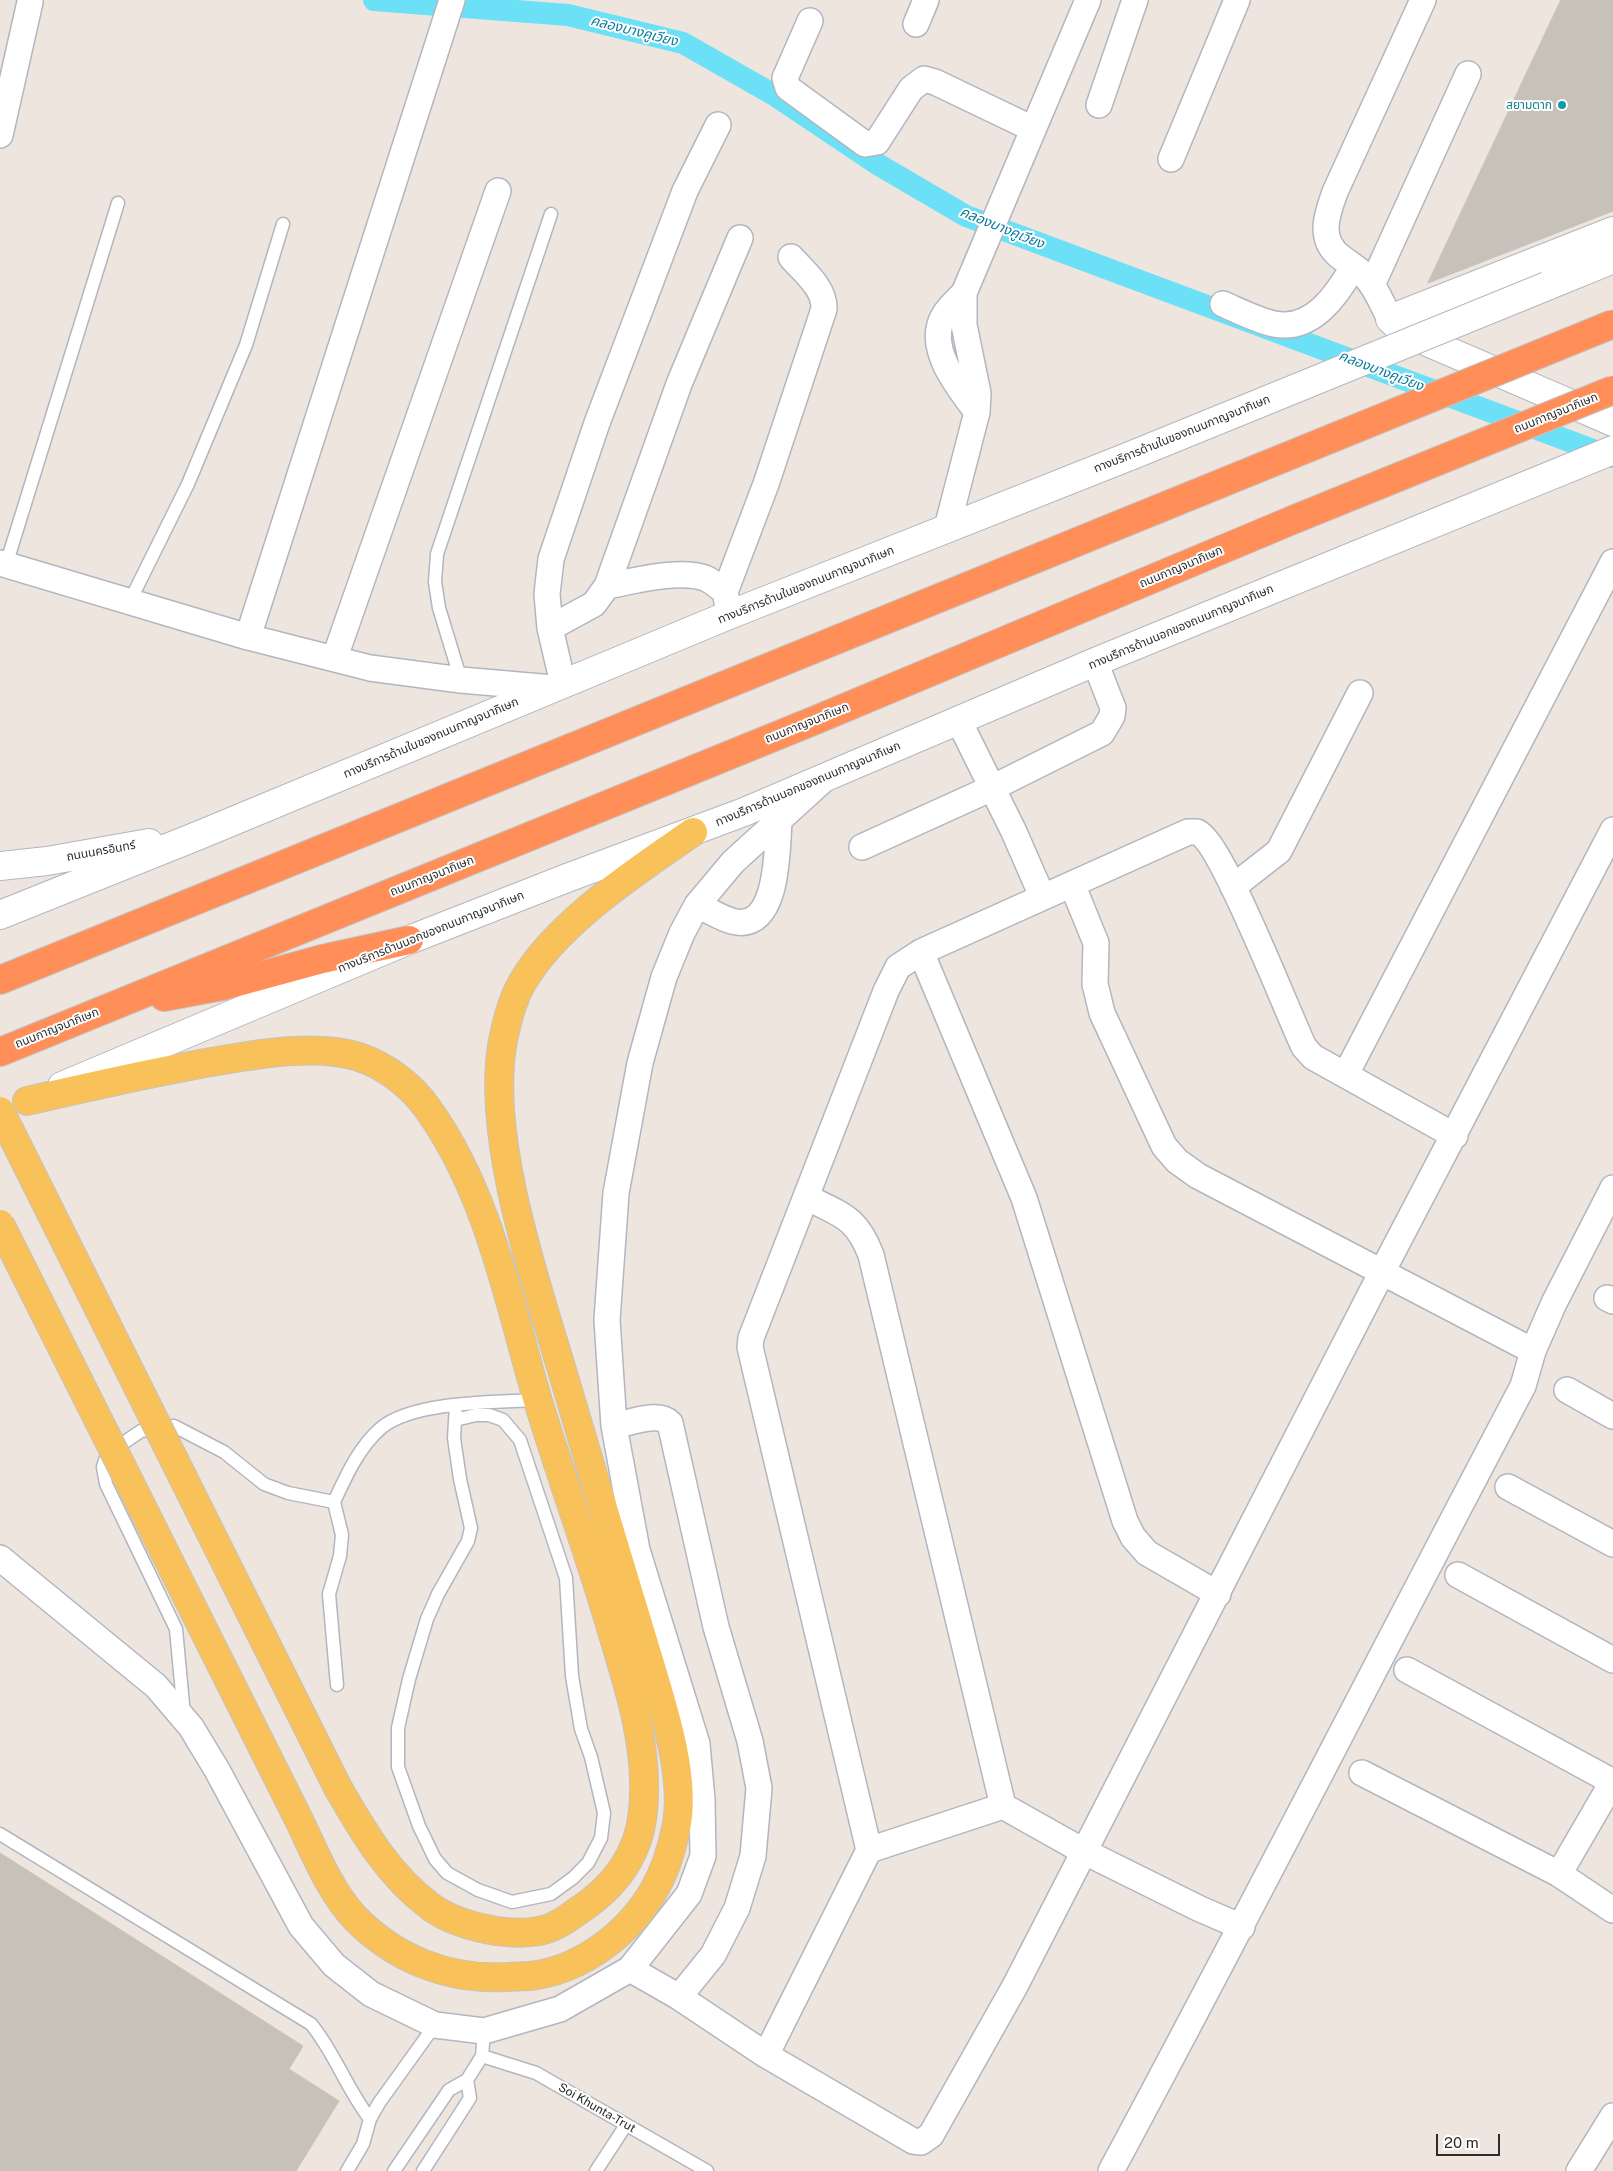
<!DOCTYPE html>
<html>
<head>
<meta charset="utf-8">
<style>
	body { margin:0 }
	#map { position:relative; width:1613px; height:2171px; overflow:hidden; background:#eee5de; font-family:"Public Sans",sans-serif }
	canvas { display:block }
	.scale { position:absolute; left:1436px; top:2134px; width:64px; height:22px; box-sizing:border-box; border:2px solid #2c2c2c; border-top:0; padding-left:6px; font-size:15px; line-height:18px; white-space:nowrap; color:#2c2c2c; -webkit-text-stroke:4px #fff; paint-order:stroke }
</style>
</head>
<body>
<div id="map">
<canvas width="1613" height="2171"></canvas>
<div class="scale">20 m</div>
</div>
<script>
const ctx = document.querySelector('canvas').getContext('2d');
ctx.lineJoin = 'round';
function trace(path, color, width, dash) { ctx.strokeStyle = color; ctx.lineWidth = width; ctx.lineCap = dash ? 'butt' : 'round'; ctx.setLineDash(dash || []); ctx.stroke(path); }
function fillPath(path, color) { ctx.fillStyle = color; ctx.fill(path, 'evenodd'); }
function write(font, color, halo, rows, align = 'center') {
  ctx.font = font + ' "Public Sans","Noto Sans Thai",sans-serif'; ctx.lineWidth = 4; ctx.setLineDash([]); ctx.textBaseline = 'middle'; ctx.strokeStyle = halo; ctx.fillStyle = color; for (const [text, x, y, turn = 0] of rows) {
    ctx.save(); ctx.translate(x, y); ctx.rotate((+turn || 0) * Math.PI / 180); ctx.textAlign = isNaN(turn) ? turn : align; if (halo) ctx.strokeText(text, 0, 0); ctx.fillText(text, 0, 0); ctx.restore();
  }
}
const canal = new Path2D(`
	M374,0L568,15L683,43L776,96L879,165L966,216L1612,457`);
const building = new Path2D(`
	M1561,0H1613V211L1428,283Z
	M0,1853L303,2046L289,2069L339,2101L296,2171H0Z`);
const lane = new Path2D(`
	M6,565L118,203
	M129,603L188,484L246,345L283,224
	M461,680L439,608L435,582L437,554L551,214
	M455,1420L476,1415H489L503,1420L520,1440L566,1578L572,1676L581,1729L591,1757L604,1813L601,1838L588,1863L573,1878L551,1894L512,1902L478,1890L447,1873L435,1859L419,1826L398,1767V1728L409,1679L427,1619L438,1594L468,1541L471,1528L460,1479L454,1438L456,1405
	M337,1685L329,1594L340,1556L342,1535L334,1502C346,1476 359,1447 381,1428C413,1401 497,1402 538,1400
	M184,1715L176,1629L106,1484L103,1467L107,1454L141,1431L174,1426L224,1452L264,1484L288,1493L334,1502
	M0,1834L311,2024C335,2053 346,2088 370,2119
	M482,2056L536,2073L707,2171
	M347,2171L363,2144L370,2119L379,2103L435,2025
	M394,2171L449,2090L467,2080L482,2056L484,2031
	M423,2171L470,2098L467,2080
	M596,2171L626,2125`);
const street = new Path2D(`
	M810,21L785,78L788,88L865,144L877,142L911,89L924,79L935,82L1033,129
	M916,24L926,0
	M1099,105L1135,0
	M0,135L30,2
	M1171,159L1237,0
	M1372,285L1468,74
	M964,293C956,301 948,308 943,317C926,349 959,388 977,412
	M1223,304C1239,311 1256,320 1274,324C1312,332 1337,295 1353,267
	M1390,319C1382,304 1376,287 1364,275C1356,267 1345,261 1337,254C1318,236 1328,212 1335,192L1423,0
	M947,528L977,412L978,393L964,325V293L1088,0
	M0,563L248,637L370,668L461,680L553,688
	M607,586C634,581 679,569 705,578C712,581 719,587 725,592L728,607
	M725,592L766,484L824,309C825,288 804,272 791,257
	M550,628L594,604L607,586L679,384L740,238
	M248,637L452,0
	M335,657L498,191
	M563,684L550,628L547,594L551,559L597,423L685,191L718,125
	M959,721L1014,832L1042,896
	M862,847L992,788L1102,733L1112,716L1113,708L1095,662
	M1072,884L1096,943L1095,984L1102,1013L1164,1146L1177,1161L1198,1176L1533,1351
	M1233,887L1279,851L1360,693
	M697,905C709,910 723,920 736,922C779,929 777,847 779,821
	M921,952L1024,1198L1125,1521L1133,1537L1147,1553L1218,1594
	M1346,1074L1613,562
	M806,1197C841,1215 856,1216 871,1255L1003,1806
	M1607,1298L1613,1301
	M1567,1390L1613,1416
	M614,1426C629,1423 658,1411 670,1423L716,1627L750,1741L759,1788L753,1856L737,1908L713,1955L679,1997
	M1508,1487L1613,1544
	M0,1558L156,1686L191,1727L217,1770L301,1926L334,1965L371,1994L435,2025L484,2031L560,2009L630,1969L689,1894L703,1856L702,1800L697,1744L637,1550L614,1426L607,1320L616,1193L640,1063L664,977L682,933L697,905L733,862L822,781
	M1458,1575L1613,1660
	M1407,1670L1613,1782
	M1362,1773L1559,1874L1613,1910
	M869,1850L1003,1806L1083,1851L1200,1909L1242,1927
	M1559,1874L1613,1781
	M630,1969L679,1997L766,2055L913,2141L921,2142L931,2135L1015,1986L1382,1272L1613,830
	M766,2055L869,1850L750,1347L751,1338L886,991L898,967L921,952L1188,832H1197C1222,842 1287,1012 1304,1047L1313,1057L1455,1136
	M1111,2171C1251,1911 1385,1647 1523,1386L1533,1351L1554,1303L1613,1188
	M1579,2171L1613,2116`);
const secondary = new Path2D(`
	M1613,231L1390,319L1404,332L1613,422
	M1547,286L1613,259
	M0,866L47,861L149,843
	M0,915L202,834L729,615L1130,456
	M62,1086L409,940L567,878L744,812L1095,662L1613,450`);
const primary = new Path2D(`
	M27,1101C92,1086 157,1071 223,1060C264,1053 319,1044 359,1057C386,1066 412,1086 428,1109C489,1194 509,1303 538,1401C562,1480 591,1558 614,1638C631,1693 649,1752 643,1811C639,1856 613,1889 575,1913C567,1919 556,1926 547,1929C514,1939 459,1927 431,1907C389,1876 364,1833 338,1788
	M295,1812C313,1847 328,1890 356,1919C396,1959 448,1980 505,1977C515,1976 527,1977 537,1975C585,1967 630,1932 654,1890C664,1873 672,1848 676,1828C688,1776 659,1695 644,1644C616,1552 588,1459 561,1367C534,1277 487,1139 502,1046C506,1024 511,1002 522,983C556,923 637,871 693,832`);
const highway = new Path2D(`
	M0,980L1158,509
	M164,997L223,986L322,959L409,940
	M0,1052L818,719L1295,519`);
const secondaryBridge = new Path2D(`
	M1130,456L1547,286`);
const primaryBridge = new Path2D(`
	M0,1111L338,1788
	M0,1224L295,1812`);
const highwayBridge = new Path2D(`
	M1158,509L1613,324
	M1295,519L1613,390`);
const markers = [
	[1562,105,5,"#0f9aa8"]
];
const cultureNames = [
	["สยามตาก",1552,105]
];
const streetNames = [
	["ถนนกาญจนาภิเษก",1556,413,-22],
	["ทางบริการด้านในของถนนกาญจนาภิเษก",1182,434,-22],
	["ถนนกาญจนาภิเษก",1181,567,-23],
	["ทางบริการด้านในของถนนกาญจนาภิเษก",806,585,-22],
	["ทางบริการด้านนอกของถนนกาญจนาภิเษก",1181,627,-23],
	["ถนนกาญจนาภิเษก",807,723,-22],
	["ทางบริการด้านในของถนนกาญจนาภิเษก",431,738,-23],
	["ทางบริการด้านนอกของถนนกาญจนาภิเษก",808,784,-23],
	["ถนนนครอินทร์",101,851,-10],
	["ถนนกาญจนาภิเษก",432,876,-22],
	["ทางบริการด้านนอกของถนนกาญจนาภิเษก",431,932,-22],
	["ถนนกาญจนาภิเษก",57,1028,-22],
	["Soi Khunta-Trut",597,2108,30]
];
const waterNames = [
	["คลองบางคูเวียง",634,31,14],
	["คลองบางคูเวียง",1002,228,22],
	["คลองบางคูเวียง",1381,371,21]
];
trace(canal, '#6ce0f6', 22);
fillPath(building, '#c6c1b9');
trace(building, '#cac1b7', 1);
trace(lane, '#b2b6c0', 15);
trace(street, '#b2b6c0', 28);
trace(secondary, '#b2b6c0', 30);
trace(primary, '#c4c4c4', 30);
trace(highway, '#c4c4c4', 30);
trace(lane, '#fff', 12);
trace(street, '#fff', 25);
trace(secondary, '#fff', 28);
trace(primary, '#f9c159', 28);
trace(highway, '#ff8e58', 28);
trace(secondaryBridge, '#b2b6c0', 30, []);
trace(primaryBridge, '#c4c4c4', 30, []);
trace(highwayBridge, '#c4c4c4', 30, []);
trace(secondaryBridge, '#fff', 28);
trace(primaryBridge, '#f9c159', 28);
trace(highwayBridge, '#ff8e58', 28);
for (const [x, y, r, color] of markers) { const dot = new Path2D(); dot.arc(x, y, r, 0, 2 * Math.PI); ctx.fillStyle = color; ctx.fill(dot); trace(dot, '#fff', 2); }
write('12px', '#0d838f', '#fff', cultureNames, 'right');
write('12px', '#2c2c2c', '#fff', streetNames);
write('italic 14px', '#077b9f', '#fff', waterNames);
</script>
</body>
</html>
